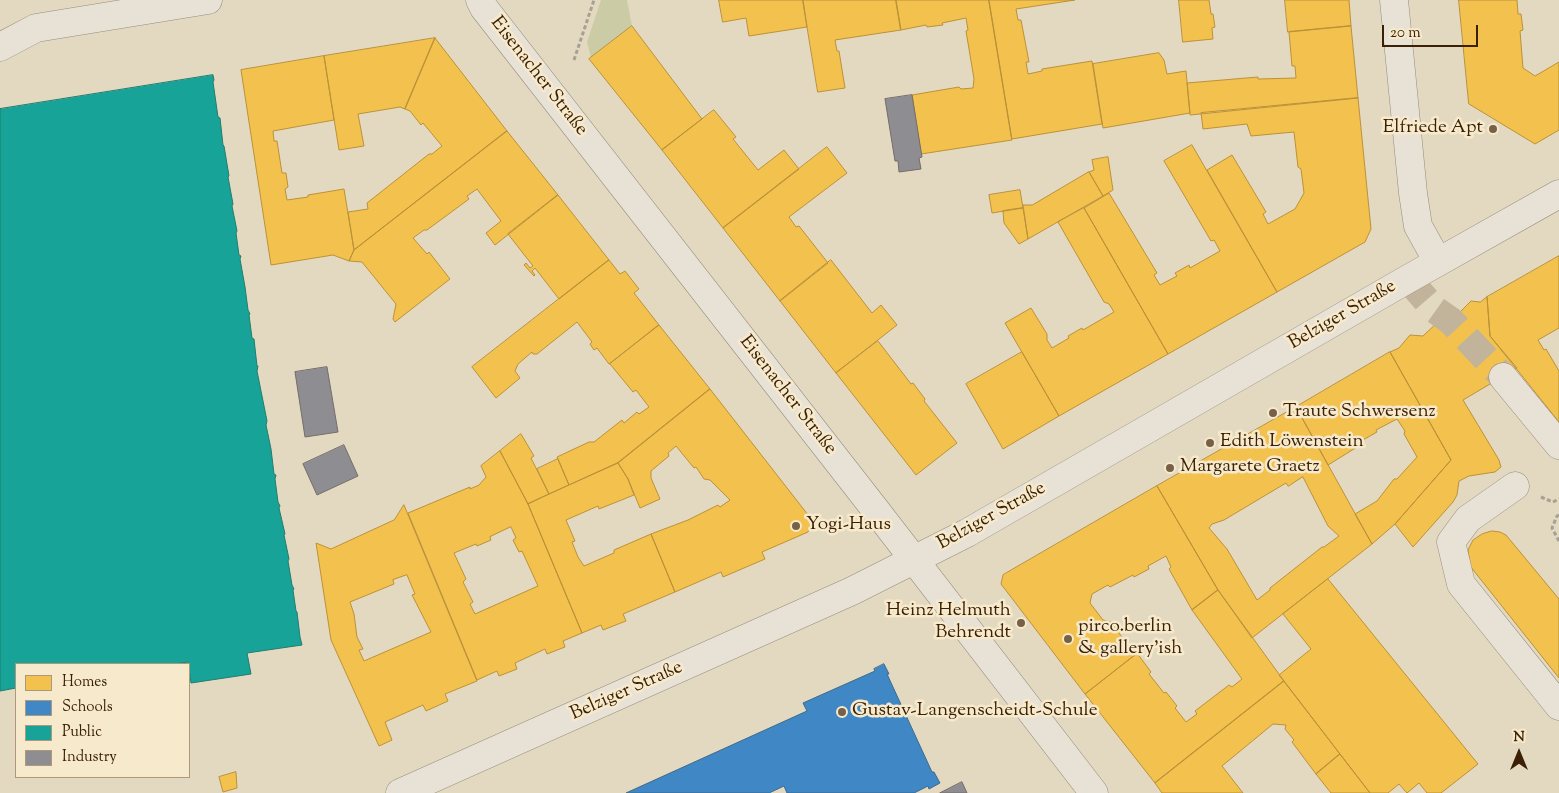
<!DOCTYPE html>
<html>
<head>
<meta charset="utf-8">
<style>
	body { margin:0 }
	#map { position:relative; width:1559px; height:793px; overflow:hidden; background:#e3d9c0; font-family:"Sorts Mill Goudy",serif }
	canvas { display:block }
	.legend { position:absolute; left:15px; top:663px; width:175px; height:115px; box-sizing:border-box; background:#f7eacc; border:1px solid #ac997c; margin:0; padding:6px 9px; list-style:none; font-size:15px; color:#3b2005 }
	.legend li { display:flex; align-items:center; gap:10px; height:25px }
	.legend b { width:25px; border:1px solid #ac997c }
	.north { position:absolute; left:1494px; top:728px; width:50px; height:50px; -webkit-text-stroke:4px #f7eacc; paint-order:stroke; rotate:0deg; font-size:14px; font-weight:700; line-height:20px; text-align:center; color:#3b2005 }
	.north::after { content:''; display:block; margin:auto; width:18px; height:22px; background:#3b2005; clip-path:polygon(50% 0,100% 100%,50% 72%,0 100%) }
	.scale { position:absolute; left:1382px; top:25px; width:96px; height:22px; box-sizing:border-box; border:2px solid #3b2005; border-top:0; padding-left:6px; font-size:15px; line-height:18px; white-space:nowrap; color:#3b2005; -webkit-text-stroke:4px #f7eacc; paint-order:stroke }
</style>
</head>
<body>
<div id="map">
<canvas width="1559" height="793"></canvas>
<ul class="legend">
<li><b style="height:14px;background:#f2c14e"></b>Homes</li>
<li><b style="height:14px;background:#3f88c5"></b>Schools</li>
<li><b style="height:14px;background:#17a398"></b>Public</li>
<li><b style="height:14px;background:#8d8d92"></b>Industry</li>
</ul>
<div class="north">N</div>
<div class="scale">20 m</div>
</div>
<script>
const ctx = document.querySelector('canvas').getContext('2d');
ctx.lineJoin = 'round';
function fillPath(path, color) { ctx.fillStyle = color; ctx.fill(path, 'evenodd'); }
function trace(path, color, width, dash) { ctx.strokeStyle = color; ctx.lineWidth = width; ctx.lineCap = dash ? 'butt' : 'round'; ctx.setLineDash(dash || []); ctx.stroke(path); }
function write(font, color, halo, rows, align = 'center') {
  ctx.font = font + ' "Sorts Mill Goudy",serif'; ctx.lineWidth = 5; ctx.setLineDash([]); ctx.textBaseline = 'middle'; ctx.strokeStyle = halo; ctx.fillStyle = color; for (const [text, x, y, turn = 0] of rows) {
    ctx.save(); ctx.translate(x, y); ctx.rotate((+turn || 0) * Math.PI / 180); ctx.textAlign = isNaN(turn) ? turn : align; if (halo) ctx.strokeText(text, 0, 0); ctx.fillText(text, 0, 0); ctx.restore();
  }
}
const green = new Path2D(`
	M601,0H627L632,26L591,58L587,42Z`);
const homes = new Path2D(`
	M719,0H803L807,27L749,36L746,18L723,22Z
	M803,0H896L901,30L835,40L837,51H839L845,88L818,92Z
	M896,0H989L1012,140L921,154L912,95L959,87L961,89L973,88L974,79L966,31L968,30L966,18L942,23L943,25L927,27L926,25L901,30Z
	M989,0H1075L1016,9L1018,20H1021L1029,62H1026L1028,74L1042,71V69L1092,61L1102,124L1012,139Z
	M1179,0H1209L1211,14H1213L1215,27L1212,28L1213,39L1183,42Z
	M1285,0H1349L1351,26L1288,32Z
	M1459,0H1517L1518,14H1521L1523,30L1520,31L1523,68L1535,76L1559,62V130L1535,144L1469,104Z
	M632,26L702,119L662,150L589,59Z
	M1351,26L1358,98L1190,115L1187,83L1258,77V79L1296,78L1295,66H1292L1289,32Z
	M435,38L507,131L354,250L348,212L368,209L367,203L429,154H432L442,146L423,123L421,125L410,111L405,109Z
	M435,38L405,109L400,107L358,114L364,146L339,150L324,56Z
	M1159,53L1164,60L1167,74L1186,71L1190,113L1103,128L1093,64Z
	M324,56L334,120L273,131L274,141H277L282,173H286L288,187L285,189L287,200L308,197V195L344,189L354,250L349,261L333,255L271,265L241,70Z
	M1358,98L1371,229L1365,242L1277,292L1207,170L1232,155L1266,212L1263,214L1268,224L1295,209L1304,193L1301,169L1298,167L1294,132L1251,136L1247,124L1203,129L1201,113Z
	M714,110L736,137L733,139L758,170L784,150L799,169L723,228L662,150Z
	M507,131L558,195L495,245L486,233L501,221L477,189L467,196L469,199L427,230H424L413,238L427,254L429,252L450,279L395,322L393,319L396,304L362,262L349,261L354,250Z
	M1192,145L1277,292L1168,354L1084,208L1109,193L1157,273L1154,275L1160,285L1177,276L1175,273L1189,265L1190,268L1220,251L1214,240L1211,241L1164,161Z
	M827,147L847,173L789,217L796,227L799,226L828,263L780,301L723,228Z
	M1108,157L1113,190L1103,196L1089,172L1094,170L1092,160Z
	M1089,172L1103,196L1028,239L1023,205H1032Z
	M1020,190L1023,208L992,213L989,195Z
	M558,195L609,260L559,299L535,268L532,271L535,275L534,276L524,265L526,263L530,268L533,266L508,234Z
	M1023,208L1028,239L1019,244L1004,223L1003,211Z
	M1084,208L1168,354L1059,416L1005,323L1031,308L1047,334V340L1052,348L1069,338L1068,336L1082,328L1083,330L1114,312L1109,304L1104,302L1058,222Z
	M1559,256V328L1538,340L1544,350L1546,349L1559,371V422L1490,336L1487,297Z
	M609,260L620,274L625,271L639,289L634,293L659,325L609,364L597,348L594,350L590,344L592,342L577,322L537,354H533L532,352L518,364L515,371L520,378L496,398L472,367Z
	M831,260L872,313L881,305L897,325L836,373L780,301Z
	M1487,297L1490,336L1517,368L1463,400L1499,460L1501,467L1495,472L1469,476L1459,481L1457,495L1453,502L1413,547L1395,524L1451,460L1390,352L1399,348L1410,335L1423,336L1440,320L1451,321L1471,301L1480,302Z
	M659,325L710,389L618,463L569,485L557,457L589,442H594L622,420L624,423L637,412L639,414L649,407L636,390L633,392L610,364Z
	M878,341L911,384L913,383L925,399L924,401L957,443L916,475L836,373Z
	M1022,352L1059,416L1003,449L966,384Z
	M1390,352L1451,460L1395,524L1372,544L1355,514L1377,501L1394,479H1397L1417,457L1404,434L1405,431L1397,419L1376,430L1377,432L1363,440L1362,444L1328,465L1296,407Z
	M710,389L812,520L808,532L762,552L765,559L723,577L721,572L675,592L651,534L688,520L718,505L720,507L730,500L710,480L704,479L696,467L694,468L676,446L668,453L669,456L651,471V478L660,499L640,508L628,479L618,463Z
	M1296,407L1372,544L1252,638L1218,590L1157,486ZM1303,477L1328,526L1339,536L1324,547H1322L1270,588V590L1257,600L1227,549L1209,528L1212,524L1224,520L1286,483L1288,486Z
	M521,434L534,456L531,458L549,494L528,504L500,451Z
	M500,451L528,504L582,633L563,641L565,647L547,654L545,649L515,663L517,669L499,676L497,671L477,680L408,513L470,487V489L479,485L486,477L481,466ZM511,527L516,538L513,540L519,552L522,551L538,586L475,614L470,604L473,602L463,582L466,579L454,553L476,544L477,546L491,540L490,537Z
	M558,459L569,485L549,494L537,469Z
	M618,463L628,479L634,495L599,509L598,506L566,520L575,541L572,542L578,557L584,566L614,553V550L651,534L675,592L623,614L626,621L603,630L601,625L582,633L528,504Z
	M1157,486L1218,590L1192,610L1169,569L1171,567L1166,556L1148,566L1149,569L1134,577L1133,575L1110,587L1108,585L1092,594L1090,603L1103,620L1111,622L1135,655L1085,694L1001,584L1003,575Z
	M404,505L477,681L445,694L448,701L426,711L423,705L385,722L392,740L379,746L331,640L316,543L331,549L394,520ZM407,575L415,594L412,595L431,632L364,661L359,650L363,649L357,637L354,614L350,602L394,584L393,580Z
	M1492,531L1500,532L1506,535L1559,599V678L1470,566L1468,550L1473,540L1482,534Z
	M1328,579L1478,764L1441,793H1427L1419,783L1407,793L1399,784L1388,793H1370L1279,675L1311,649L1283,614Z
	M1218,590L1284,681L1155,783L1085,694L1137,653L1151,672L1149,674L1164,693L1166,692L1177,706L1175,708L1186,722L1197,714L1195,711L1229,685L1232,687L1242,679L1192,610Z
	M1284,681L1340,754L1316,774L1292,742L1294,740L1285,729L1286,725L1273,724L1222,766L1243,793H1162L1155,783Z
	M1340,754L1370,793H1331L1316,774Z
	M236,772L237,788L223,792L219,777Z`);
const schools = new Path2D(`
	M884,664L889,674H887L932,772H934L940,783L929,789L928,786L914,793H787L784,786L769,793H626L807,711L803,703L875,671L874,669Z`);
const public = new Path2D(`
	M213,75L214,80L213,82L218,117L220,118L223,145L224,146L229,176L228,177L233,204L232,206L237,231L236,233L239,255L241,256L240,259L245,287L248,310L250,314L249,315L252,338L254,339L257,366H258L257,371L267,421L266,425L271,449L274,474L276,475L275,479L278,502L280,506L279,508L285,534L284,535L289,559L288,561L292,585L294,589L293,590L296,611L297,612L300,637L302,645L247,653L251,674L191,683L188,662L174,664H16V688L0,691V109Z`);
const industry = new Path2D(`
	M912,95L922,157L919,158L921,169L899,172L898,161H895L885,99Z
	M327,367L338,432L305,437L295,372Z
	M344,445L358,476L317,495L303,464Z
	M962,782L967,793H940Z`);
const minorTunnel = new Path2D(`
	M1408,279L1434,309L1451,321L1503,377`);
const path = new Path2D(`
	M574,60L594,0
	M1541,497L1553,502L1559,499
	M1559,515L1557,516L1552,528L1559,541`);
const minor = new Path2D(`
	M480,0L484,8L878,513L1094,793
	M1394,0L1413,193L1418,226L1438,262
	M0,47L36,28L208,0
	M1503,377L1559,445
	M1515,486L1468,519L1451,542L1461,584L1559,706
	M400,793L852,591L967,533L1408,279L1559,194`);
const markers = [
	[1493,129,5,"#766146"],
	[1273,413,5,"#766146"],
	[1210,443,5,"#766146"],
	[1170,468,5,"#766146"],
	[796,526,5,"#766146"],
	[1021,623,5,"#766146"],
	[1068,639,5,"#766146"],
	[842,712,5,"#766146"]
];
const streetNames = [
	["Eisenacher Straße",538,77,52],
	["Belziger Straße",1343,316,-30],
	["Eisenacher Straße",787,396,52],
	["Belziger Straße",992,517,-29],
	["Belziger Straße",627,692,-24]
];
const poiNames = [
	["Elfriede Apt",1483,129,"right"],
	["Traute Schwersenz",1283,413],
	["Edith Löwenstein",1220,443],
	["Margarete Graetz",1180,468],
	["Yogi-Haus",806,526],
	["Heinz Helmuth",1011,612,"right"],
	["Behrendt",1011,634,"right"],
	["pirco.berlin",1078,628],
	["& gallery'ish",1078,650],
	["Gustav-Langenscheidt-Schule",852,712]
];
fillPath(green, '#cbcca5');
fillPath(homes, '#f2c14e');
trace(homes, '#bb9138', 1);
fillPath(schools, '#3f88c5');
trace(schools, '#3e698b', 1);
fillPath(public, '#17a398');
trace(public, '#227c6c', 1);
fillPath(industry, '#8d8d92');
trace(industry, '#746c68', 1);
trace(minorTunnel, '#c1b49b', 28, [28, 14]);
trace(minor, '#958d7b', 29);
trace(path, '#a7a094', 3, [4, 2.5]);
trace(minor, '#e8e2d6', 28);
for (const [x, y, r, color] of markers) { const dot = new Path2D(); dot.arc(x, y, r, 0, 2 * Math.PI); ctx.fillStyle = color; ctx.fill(dot); trace(dot, '#f7eacc', 2); }
write('19px', '#3b2005', '#f7eacc', streetNames);
write('19px', '#3b2005', '#f7eacc', poiNames, 'left');
</script>
</body>
</html>
